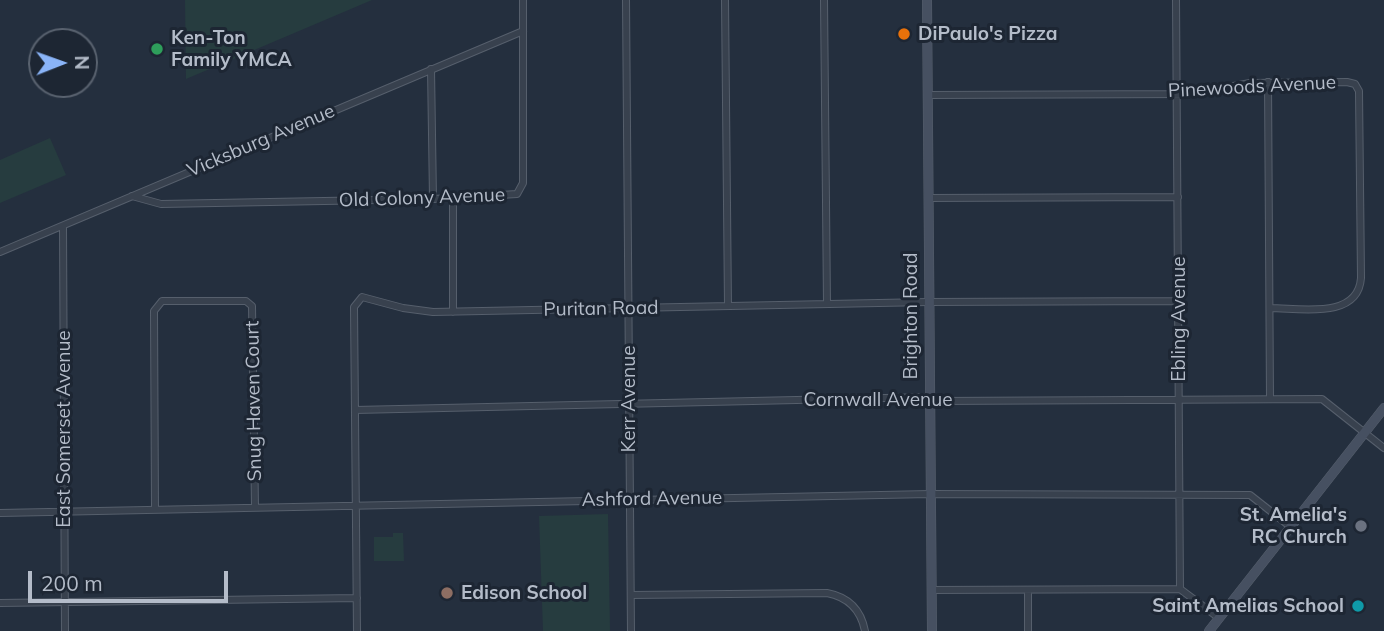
<!DOCTYPE html>
<html>
<head>
<meta charset="utf-8">
<style>
	body { margin:0 }
	#map { position:relative; width:1384px; height:631px; overflow:hidden; background:#242f3e; font-family:Mulish,sans-serif }
	canvas { display:block }
	.north { position:absolute; left:28px; top:28px; width:70px; height:70px; box-sizing:border-box; background:#1d2633; border:2px solid #59626f; border-radius:50%; rotate:89deg; font-size:19px; font-weight:700; line-height:28px; text-align:center; color:#b4bcc9 }
	.north::after { content:''; display:block; margin:auto; width:24px; height:32px; background:#8ab4f8; clip-path:polygon(50% 0,100% 100%,50% 72%,0 100%) }
	.scale { position:absolute; left:28px; top:571px; width:200px; height:32px; box-sizing:border-box; border:4px solid #b4bcc9; border-top:0; padding-left:9px; font-size:21px; line-height:24px; white-space:nowrap; color:#b4bcc9; -webkit-text-stroke:5px #1d2633; paint-order:stroke }
</style>
</head>
<body>
<div id="map">
<canvas width="1384" height="631"></canvas>
<div class="north">N</div>
<div class="scale">200 m</div>
</div>
<script>
const ctx = document.querySelector('canvas').getContext('2d');
ctx.lineJoin = 'round';
function fillPath(path, color) { ctx.fillStyle = color; ctx.fill(path, 'evenodd'); }
function trace(path, color, width, dash) { ctx.strokeStyle = color; ctx.lineWidth = width; ctx.lineCap = dash ? 'butt' : 'round'; ctx.setLineDash(dash || []); ctx.stroke(path); }
function write(font, color, halo, rows, align = 'center') {
  ctx.font = font + ' Mulish,sans-serif'; ctx.lineWidth = 6; ctx.setLineDash([]); ctx.textBaseline = 'middle'; ctx.strokeStyle = halo; ctx.fillStyle = color; for (const [text, x, y, turn = 0] of rows) {
    ctx.save(); ctx.translate(x, y); ctx.rotate((+turn || 0) * Math.PI / 180); ctx.textAlign = isNaN(turn) ? turn : align; if (halo) ctx.strokeText(text, 0, 0); ctx.fillText(text, 0, 0); ctx.restore();
  }
}
const green = new Path2D(`
	M185,0H372L186,79Z
	M50,138L66,175L0,203V160Z
	M608,514L610,631H543L539,516Z
	M393,533H403L404,561H374V537H393Z`);
const street = new Path2D(`
	M626,0L631,631
	M725,0L728,306
	M824,0L827,304
	M1176,0L1180,589L1219,618
	M431,69L433,199
	M1268,82L1270,399
	M928,95L1190,94L1250,83L1347,82L1355,84L1359,91L1361,278C1358,320 1300,308 1270,308
	M132,196L161,204L433,199L517,194L523,183V0
	M928,198L1178,197
	M63,226L65,631
	M0,252L523,31
	M453,312V198
	M355,410L929,397L940,401L1322,399L1384,448
	M155,509L154,311L162,301H246L252,306L255,507
	M0,513L930,494L1250,495L1292,528
	M931,590L1180,589
	M1028,590V631
	M631,595L827,593C848,597 861,610 865,631
	M0,603L357,598
	M357,631L354,307L362,297L403,308L433,312L928,302L1179,301`);
const secondary = new Path2D(`
	M927,0L932,631
	M1209,631L1384,408`);
const markers = [
	[904,34,7,"#e8710a"],
	[157,49,7,"#2e9e5b"],
	[1361,526,7,"#6b7280"],
	[447,593,7,"#8d6e63"],
	[1358,606,7,"#0f9aa8"]
];
const poiNames = [
	["DiPaulo's Pizza",918,34],
	["Ken-Ton",171,38],
	["Family YMCA",171,60],
	["St. Amelia's",1347,515,"right"],
	["RC Church",1347,537,"right"],
	["Edison School",461,593],
	["Saint Amelias School",1344,606,"right"]
];
const streetNames = [
	["Pinewoods Avenue",1252,87,-3],
	["Vicksburg Avenue",261,141,-23],
	["Old Colony Avenue",422,198,-2],
	["Puritan Road",601,309,-1],
	["Brighton Road",911,316,-90],
	["Ebling Avenue",1179,319,-90],
	["Kerr Avenue",629,399,-90],
	["Cornwall Avenue",878,400],
	["Snug Haven Court",254,401,-91],
	["East Somerset Avenue",64,429,-90],
	["Ashford Avenue",652,499,-1]
];
fillPath(green, '#263c3f');
trace(street, '#565f6c', 8);
trace(secondary, '#565f6c', 10);
trace(street, '#38414e', 6);
trace(secondary, '#465061', 9);
for (const [x, y, r, color] of markers) { const dot = new Path2D(); dot.arc(x, y, r, 0, 2 * Math.PI); ctx.fillStyle = color; ctx.fill(dot); trace(dot, '#1d2633', 2.5); }
write('bold 19px', '#b4bcc9', '#1d2633', poiNames, 'left');
write('19px', '#b4bcc9', '#1d2633', streetNames);
</script>
</body>
</html>
